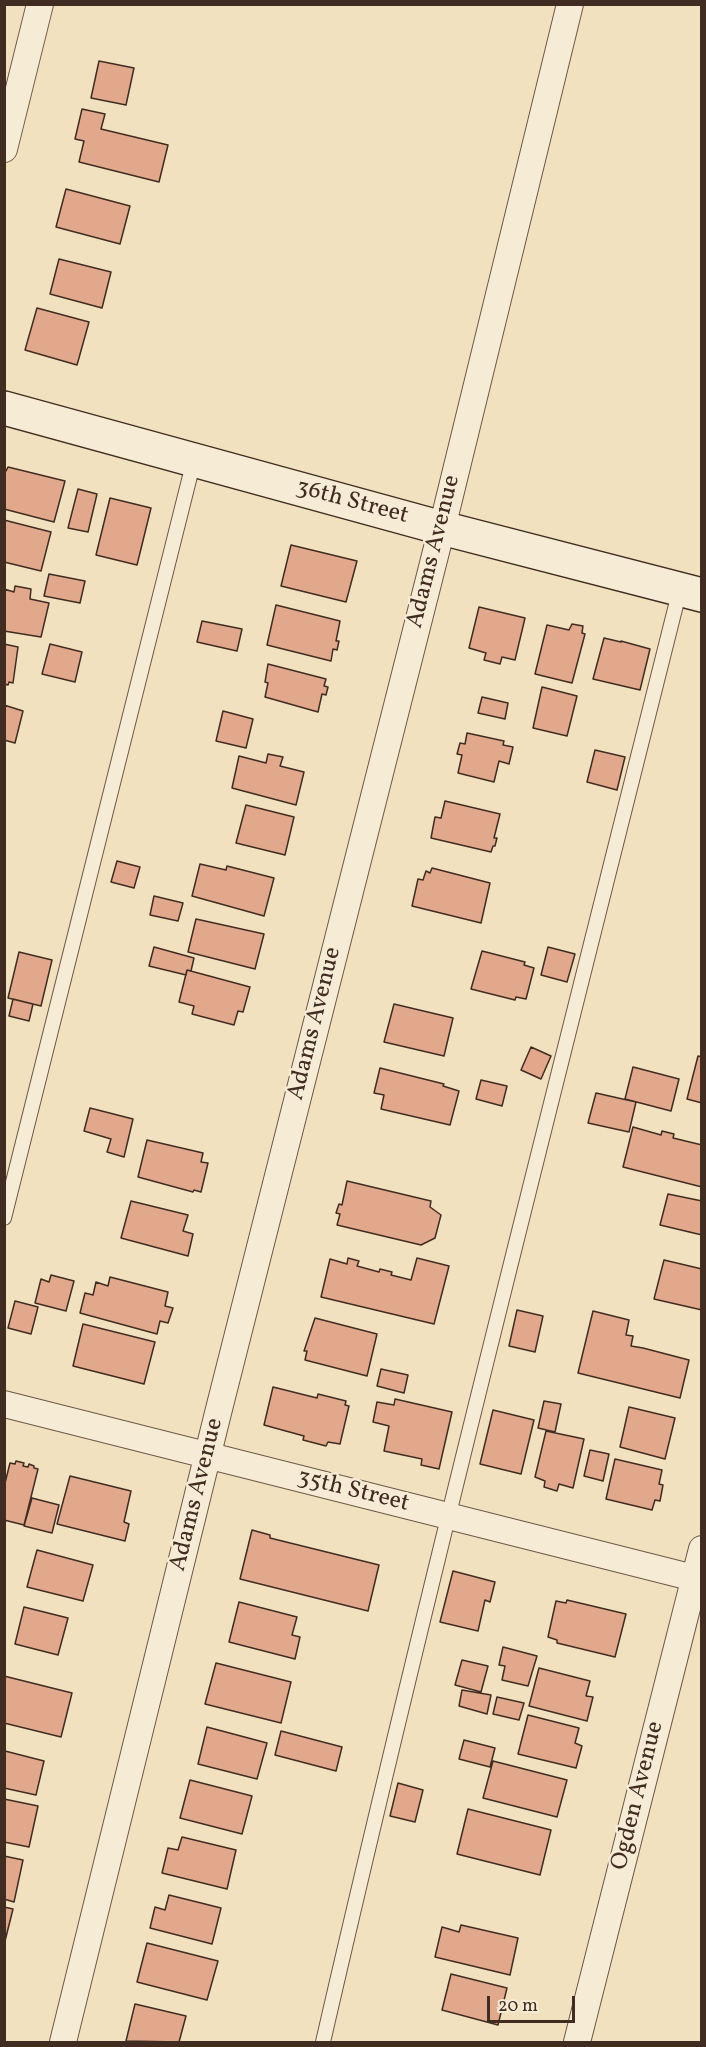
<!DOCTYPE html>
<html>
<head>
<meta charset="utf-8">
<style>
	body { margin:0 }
	#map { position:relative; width:706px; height:2047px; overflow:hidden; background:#f1e1bf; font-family:Vollkorn,serif }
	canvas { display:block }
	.frame { position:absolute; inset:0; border:6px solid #412c21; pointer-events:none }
	.scale { position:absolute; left:487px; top:1996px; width:88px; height:27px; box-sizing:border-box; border:3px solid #412c21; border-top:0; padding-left:8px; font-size:18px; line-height:21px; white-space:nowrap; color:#412c21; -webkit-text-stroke:4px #f6ecd5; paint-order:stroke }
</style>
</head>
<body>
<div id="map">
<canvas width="706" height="2047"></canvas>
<div class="frame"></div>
<div class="scale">20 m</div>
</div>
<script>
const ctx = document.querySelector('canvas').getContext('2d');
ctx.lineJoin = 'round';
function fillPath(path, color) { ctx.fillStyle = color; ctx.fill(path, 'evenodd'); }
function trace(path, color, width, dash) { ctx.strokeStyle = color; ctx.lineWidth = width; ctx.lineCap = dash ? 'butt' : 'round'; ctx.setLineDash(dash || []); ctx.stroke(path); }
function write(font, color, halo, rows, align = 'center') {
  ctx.font = font + ' Vollkorn,serif'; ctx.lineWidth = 5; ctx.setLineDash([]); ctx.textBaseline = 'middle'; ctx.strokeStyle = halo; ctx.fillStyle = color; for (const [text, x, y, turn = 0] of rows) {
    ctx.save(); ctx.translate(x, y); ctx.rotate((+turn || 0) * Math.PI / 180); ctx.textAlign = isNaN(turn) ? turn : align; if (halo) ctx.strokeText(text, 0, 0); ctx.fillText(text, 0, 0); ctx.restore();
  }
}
const building = new Path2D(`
	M99,61L134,68L126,105L91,98Z
	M82,109L105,114L101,129L168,145L159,182L79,162L84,141L75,139Z
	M66,189L130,206L120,244L56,227Z
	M59,259L111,272L102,308L50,294Z
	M37,308L89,322L77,365L25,350Z
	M8,467L65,481L54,522L4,509V471H6Z
	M78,489L97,494L88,532L68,528Z
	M110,498L151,508L137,565L96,555Z
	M4,520L51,532L41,571L4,562Z
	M291,545L357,561L346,602L281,586Z
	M49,574L85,581L80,603L44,596Z
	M15,586L31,589L30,599L49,603L41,637L4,631V589L14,592Z
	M276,605L340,621L336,641H339L337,650L333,649L331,661L267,645Z
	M479,607L525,618L515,660L502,657L500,664L484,660L486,653L469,648Z
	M202,621L242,629L237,651L197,642Z
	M572,624L583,626L582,633L585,634L572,683L535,674L547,625L569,630Z
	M604,638L621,642V641L650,649L640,690L593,679Z
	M4,644L18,647L13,683L9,682L8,685L4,684Z
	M50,644L82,652L75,682L42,674Z
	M268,664L326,679L324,686L328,687L326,695L322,694L318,712L265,697L268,683L265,682Z
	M542,687L577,696L567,736L533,728Z
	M482,697L508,703L505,719L478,713Z
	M4,705L23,711L15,743L4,740Z
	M223,711L253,719L246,748L216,741Z
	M467,733L504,741L503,745L513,747L509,764L499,761L494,782L458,773L462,755L457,754L460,743L465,744Z
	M595,750L625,757L617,790L587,782Z
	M268,754L283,757L280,766L304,772L296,805L232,788L239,756L266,763Z
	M445,801L500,814L494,838H497L495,846H493L491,852L431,838L435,817L441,818Z
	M246,805L294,817L285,855L236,843Z
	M117,861L140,867L134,888L111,882Z
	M200,864L226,870L227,866L274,878L264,916L192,896Z
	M432,868L490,883L481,923L412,906L418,879L423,880L426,871L430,873Z
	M154,896L183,903L178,921L150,915Z
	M196,919L264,934L255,969L188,952Z
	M154,947L194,958L191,971L187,970L186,975L149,966Z
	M548,947L575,954L567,982L541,975Z
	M482,951L525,962L524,965L534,968L526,999L516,997L515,1000L471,989Z
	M19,952L52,960L41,1006L8,998Z
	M187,970L250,987L243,1012L238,1011L234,1025L192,1014L194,1006L179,1002Z
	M13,999L33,1004L29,1021L9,1016Z
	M394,1004L453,1018L444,1056L384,1042Z
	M531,1047L551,1056L541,1079L521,1070Z
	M698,1056L702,1057V1103L687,1099Z
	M633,1067L679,1079L671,1111L625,1099Z
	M380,1068L444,1084L443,1086L459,1091L450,1125L381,1109L384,1095L374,1093Z
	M481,1080L507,1086L502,1106L476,1099Z
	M596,1093L636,1102L629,1132L588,1123Z
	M90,1108L133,1119L124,1157L107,1152L111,1139L84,1131Z
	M633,1127L661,1135L662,1131L674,1134L673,1138L702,1145V1187L623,1167Z
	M147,1140L203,1153L201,1162L208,1163L201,1192L194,1190L193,1192L138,1177Z
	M347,1181L431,1201L430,1207L441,1215L435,1238L421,1245L337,1225L340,1214L336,1213L339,1204L342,1205Z
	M668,1194L702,1201V1235L660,1225Z
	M131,1201L188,1215L183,1231L193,1234L188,1256L121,1238Z
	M348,1258L359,1261L357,1266L379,1272L380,1269L392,1272L391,1275L411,1280L417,1258L449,1266L434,1324L321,1297L330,1259L347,1264Z
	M664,1260L702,1269V1310L654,1299Z
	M51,1275L74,1281L66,1311L35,1303L41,1279L49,1282Z
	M110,1277L168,1292L165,1306L173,1308L168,1323L160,1321L157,1334L80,1313L85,1293L93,1295L96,1282L108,1286Z
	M15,1301L38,1307L31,1334L8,1328Z
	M517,1310L543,1316L535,1352L509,1346Z
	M593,1311L629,1320L626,1335L633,1336L631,1346L643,1348L689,1360L680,1398L578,1373Z
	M315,1318L377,1334L367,1376L305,1360L307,1351H304Z
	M83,1324L155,1342L144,1384L73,1366Z
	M381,1369L408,1375L404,1393L377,1386Z
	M273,1387L317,1398L318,1394L346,1401L345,1405L349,1406L340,1444L328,1442L326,1446L303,1440L304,1436L264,1425Z
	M395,1399L452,1412L439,1469L421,1465L422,1459L384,1451L389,1426L373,1422L377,1402L394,1405Z
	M544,1401L561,1404L555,1432L538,1428Z
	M629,1407L675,1418L665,1459L620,1447Z
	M493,1410L534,1420L521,1474L480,1464Z
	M546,1431L584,1439L573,1488L559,1484L557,1491L544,1487L545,1481L535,1477Z
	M590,1450L609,1454L603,1481L584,1476Z
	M615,1459L662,1470L659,1484L663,1485L660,1501L655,1500L652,1510L606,1499Z
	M16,1461L24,1463L23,1466L28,1467L29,1464L34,1466V1468L38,1469L24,1525L4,1520V1487L10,1463L15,1464Z
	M70,1476L131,1491L124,1522L129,1524L125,1541L57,1524Z
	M32,1498L59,1505L52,1533L24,1526Z
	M252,1530L270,1535V1538L379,1565L368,1611L240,1579Z
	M37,1550L93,1565L83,1601L27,1587Z
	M453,1571L495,1582L490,1602L485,1600L478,1631L440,1622Z
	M567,1600L626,1614L615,1657L557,1643V1640L548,1637L556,1601L566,1603Z
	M239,1602L297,1617L292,1635L300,1637L295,1659L229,1642Z
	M24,1607L68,1618L58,1655L15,1644Z
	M503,1647L537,1656L528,1686L502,1680L505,1666L499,1665Z
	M462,1660L488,1666L481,1692L455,1685Z
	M216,1663L291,1682L281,1723L205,1704Z
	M539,1668L590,1681L586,1696L593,1697L587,1721L529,1706Z
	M4,1676L72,1693L61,1737L4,1723Z
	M462,1690L491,1695L487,1714L459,1706Z
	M497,1697L524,1703L519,1720L493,1714Z
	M528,1715L579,1728L575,1743L582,1746L576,1768L518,1754Z
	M207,1727L267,1743L257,1779L198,1764Z
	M281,1731L342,1747L336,1771L275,1755Z
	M464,1740L495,1748L490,1767L459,1759Z
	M5,1751L44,1761L36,1795L4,1788Z
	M493,1761L567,1780L557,1817L483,1798Z
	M190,1780L252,1796L242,1834L180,1818Z
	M398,1783L423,1790L415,1822L390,1816Z
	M4,1799L38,1806L29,1847L4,1842Z
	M468,1809L551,1830L540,1875L457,1854Z
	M182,1837L236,1850L227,1889L162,1873L168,1848L178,1850Z
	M4,1856L23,1860L14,1902L4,1899Z
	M169,1895L221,1908L212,1944L150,1928L155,1907L165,1910Z
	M4,1907L13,1909L4,1945Z
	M461,1925L518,1938L510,1975L435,1957L442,1927L459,1932Z
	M147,1943L218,1961L207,2000L137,1982Z
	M451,1974L507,1988L498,2025L442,2010Z
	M135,2004L186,2016L179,2042L126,2041Z`);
const service = new Path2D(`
	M4,1218L194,460
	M323,2042C435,1556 559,1073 680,589`);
const minor = new Path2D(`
	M4,149L40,4
	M4,1404L702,1580
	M63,2042L218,1413L442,528L570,4
	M577,2042L702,1549`);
const secondary = new Path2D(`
	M4,408L442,528L702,595`);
const streetNames = [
	["36th Street",352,503,15],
	["Adams Avenue",435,552,-76],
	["Adams Avenue",316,1024,-76],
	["35th Street",353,1492,14],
	["Adams Avenue",198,1495,-76],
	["Ogden Avenue",639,1796,-76]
];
fillPath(building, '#e1a88c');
trace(building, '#412c21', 1.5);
trace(service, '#6d5948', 16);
trace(minor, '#6d5948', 28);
trace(secondary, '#412c21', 36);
trace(service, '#f6ecd5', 14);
trace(minor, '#f6ecd5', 26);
trace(secondary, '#f6ecd5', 33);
write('24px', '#412c21', '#f6ecd5', streetNames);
</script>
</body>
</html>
